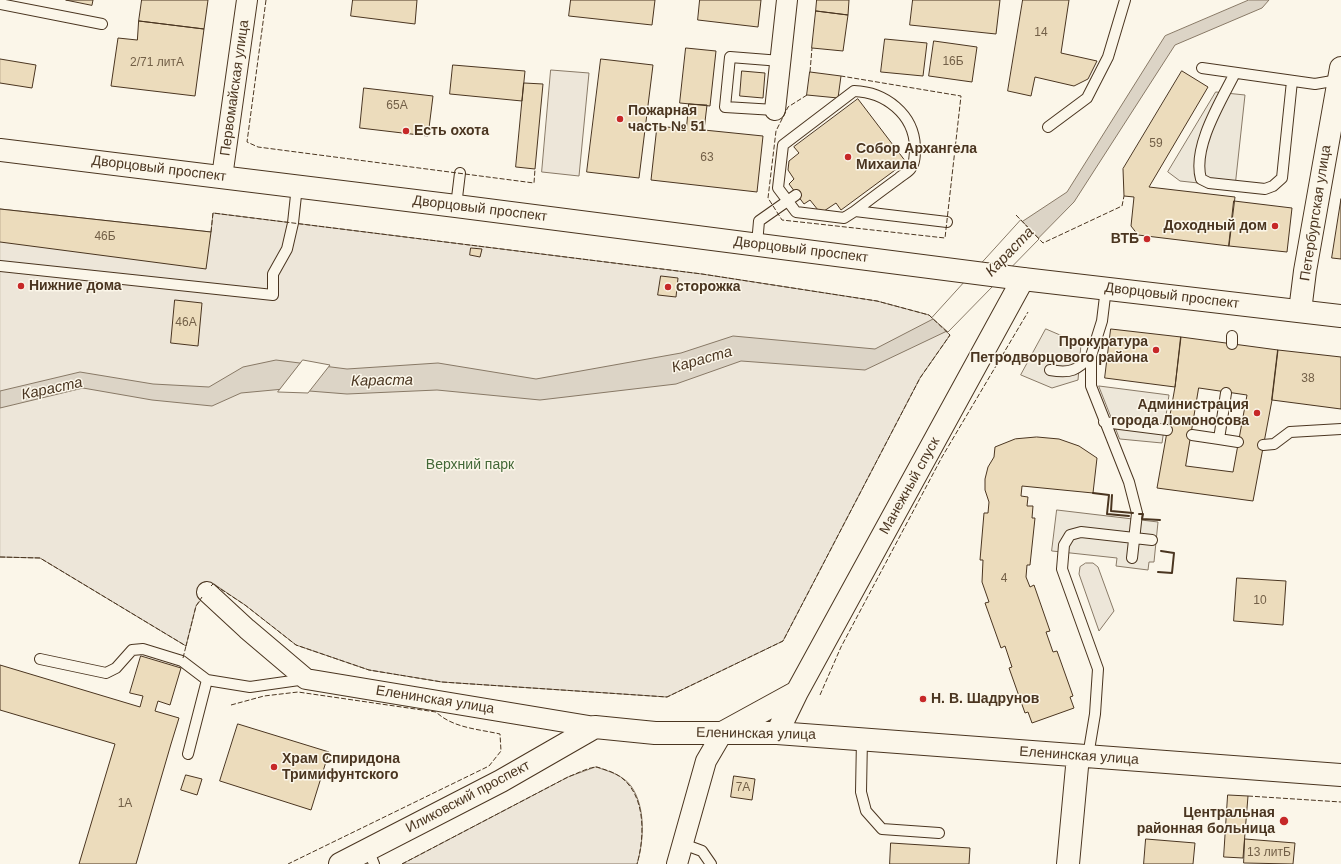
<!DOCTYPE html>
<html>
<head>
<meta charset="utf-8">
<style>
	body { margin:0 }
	canvas { display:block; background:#fbf6e9 }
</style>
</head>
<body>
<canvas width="1341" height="864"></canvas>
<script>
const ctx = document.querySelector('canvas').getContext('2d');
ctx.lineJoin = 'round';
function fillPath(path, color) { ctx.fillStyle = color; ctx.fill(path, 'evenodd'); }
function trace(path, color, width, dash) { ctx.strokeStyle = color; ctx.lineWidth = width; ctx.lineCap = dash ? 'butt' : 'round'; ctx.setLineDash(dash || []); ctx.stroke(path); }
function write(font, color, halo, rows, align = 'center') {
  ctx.font = font + ' Helvetica,sans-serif'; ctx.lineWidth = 3; ctx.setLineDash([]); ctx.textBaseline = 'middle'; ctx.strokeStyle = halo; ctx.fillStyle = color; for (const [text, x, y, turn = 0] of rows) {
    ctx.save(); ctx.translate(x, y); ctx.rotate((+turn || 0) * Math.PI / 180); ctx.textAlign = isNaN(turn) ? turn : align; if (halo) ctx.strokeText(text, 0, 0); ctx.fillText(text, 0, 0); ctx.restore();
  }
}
const green = new Path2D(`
	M551,70L589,73L579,176L542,172Z
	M0,209L211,232L213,213L702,274L877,301L929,315L950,335L920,378L783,641L667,697L442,682L369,670L296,645L245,605L214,584L196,606L186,646L40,558L0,557Z
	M1086,563H1093L1098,567L1114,611L1099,631L1079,574L1080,567Z
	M596,767C608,771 623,775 631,786C646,807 644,841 637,864H402L568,777Z`);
const parking = new Path2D(`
	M1216,92L1245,95L1235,187L1180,181L1168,172Z
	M1046,329L1081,344L1078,380L1052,388L1021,375Z
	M1099,386L1169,395L1162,443L1120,439Z
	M1057,510L1158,522L1154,562H1149L1148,570L1116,566L1117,558L1052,551Z`);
const water = new Path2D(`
	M1249,0H1269L1262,8L1175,45L1074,202L947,331L865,370L741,361L676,384L540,400L437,390L347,394L284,389L241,393L212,406L152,400L83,388L0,408V391L80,372L153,384L209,387L243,367L276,360L347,369L438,363L536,379L681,353L733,336L875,349L933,319L939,314L1020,223L1067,192L1165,36Z`);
const pier = new Path2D(`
	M1021,220L1039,239L948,332L932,318Z
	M303,360L330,365L308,393L278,392Z`);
const building = new Path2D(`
	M66,0H93L92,5Z
	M142,0H208L204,29L139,21Z
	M353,0H417L415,24L351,16Z
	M571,0H655L652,25L569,16Z
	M700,0H761L758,27L698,20Z
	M817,0H849L848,15L816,11Z
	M913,0H1000L996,34L910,25Z
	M1023,0H1069L1061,53L1097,61L1088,79L1074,86L1035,77L1031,96L1008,91Z
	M816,11L848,15L843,51L812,48Z
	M139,21L204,29L195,96L111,86L118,38L137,40Z
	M885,39L927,43L923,76L881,72Z
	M934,41L977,47L972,82L929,76Z
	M686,48L716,51L710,106L680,103Z
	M0,59L36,65L32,88L0,83Z
	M601,59L653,65L639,178L587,172Z
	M453,65L525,71L522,101L450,94Z
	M742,71L765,73L763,98L740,96Z
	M1182,71L1208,87L1149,187L1235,197L1229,246L1138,235L1131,226L1134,197L1124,196L1123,169Z
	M810,72L841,76L838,98L807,95Z
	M524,83L543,84L535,169L516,167Z
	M364,88L433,96L428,136L360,128Z
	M858,99L906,162L841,210L836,203L824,211L818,210L810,200L804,204L789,184L794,179L788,170L789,161L799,153L794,147Z
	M689,104L707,105L704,130L763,136L757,192L651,180L657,126L686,129Z
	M1341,199V259L1332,258Z
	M1234,201L1292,208L1287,252L1229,246Z
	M0,209L211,232L206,269L0,242Z
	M471,248L482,249L480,257L470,255Z
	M661,276L678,278L676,297L658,295Z
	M175,300L202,303L198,346L171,343Z
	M1111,329L1181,337L1175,387L1105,378Z
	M1181,337L1278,350L1272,400L1253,501L1157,488L1175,387ZM1199,388L1247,395L1233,472L1186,466Z
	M1278,350L1341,357V409L1272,400Z
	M1037,437L1059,439L1079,446L1097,458L1093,493L1022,486L1021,496L1028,497L1027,506H1033L1032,518H1035L1030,565H1027L1026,577L1030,587L1034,585L1050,631L1046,632L1053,652L1057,651L1073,696L1070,697L1074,708L1032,723L1028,712L1025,713L1009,668L1012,667L1005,646L1001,648L985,603L989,602L982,582L983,560H980L984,513H988L989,502L985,490V479L988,467L994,457L995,447L1015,439Z
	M1237,578L1286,581L1283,625L1234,621Z
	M141,656L181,668L170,705L158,701L155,711L179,718L171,744L136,864H79L115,744L0,710V665L140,707L143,696L130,693Z
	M238,724L329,752L311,810L220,781Z
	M186,775L202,779L197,795L181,790Z
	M734,776L755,779L752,800L731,797Z
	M1228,795L1248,796L1243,858L1224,857Z
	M1146,839L1195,843L1193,864H1144Z
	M1245,839L1295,843L1293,864L1244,863Z
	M891,843L970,848L969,864H890Z`);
const service = new Path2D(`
	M0,4L102,24
	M1202,68L1315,84L1338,80
	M1235,73C1221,101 1192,147 1201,179L1209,183L1265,189L1273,186L1282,178L1292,81
	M775,110L725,107L730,57L781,61
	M1048,127L1087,98L1108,57L1125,0
	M456,206L460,173
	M855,211C869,200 884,189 899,178C902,175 909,172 911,168C915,163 915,154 915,147C914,114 885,92 854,91L783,145L778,188L796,212L844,218L855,211L947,222
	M757,244L759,221L796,195
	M0,266L273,295V274L287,249L293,223L297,186
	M1106,288L1102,321L1091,356V386L1129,482L1137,513L1132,558
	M1232,344V336
	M1050,370C1071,374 1077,370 1091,356
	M1226,393L1219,439L1238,442
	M1104,422L1167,430
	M1192,435L1219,439
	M1263,445L1274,444L1290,432L1341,429
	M40,659L106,673L116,668L132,650L143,649L182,661L207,680L250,687L306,679
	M862,738L861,792L866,811L882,829L939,833
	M188,754L207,680
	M1088,756L1095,714L1098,669L1062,569L1064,545L1070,535L1081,532L1152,540
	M683,844L702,851L711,864
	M368,849L374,864`);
const minor = new Path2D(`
	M775,110L787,0
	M222,177L247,0
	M207,592L247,629L306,679L595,727
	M677,864L706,761L723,732`);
const tertiary = new Path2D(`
	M1300,311L1305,271L1341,68
	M777,733L1341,775
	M1068,864L1078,756`);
const secondary = new Path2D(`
	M724,732L797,692
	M340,864L501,781L595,727L655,733H777L797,692L1023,279`);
const primary = new Path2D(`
	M0,150L456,206L1023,279L1341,316`);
const fence = new Path2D(`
	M266,0L247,142L258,147L534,183L535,169
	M810,72L812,48
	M807,95L788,107L776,131L768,198L782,220L945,238L961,96L841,76
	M1016,215L1043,243L1122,206L1124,196
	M211,232L213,213L702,274L877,301L929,315L950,335L920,378L783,641L667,697L442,682L369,670L296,645L245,605L213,584L211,586
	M0,557L40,558L186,646L196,606L202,597
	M183,658L186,646
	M820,695L841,647L942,457L1028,312
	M231,705L264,696L298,692L436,712C453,728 478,729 500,734L501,751L489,766L288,864
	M1248,796L1341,802
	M402,864L568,777C576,774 589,767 597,767C601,768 605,770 609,771C646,784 646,833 637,864`);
const wall = new Path2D(`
	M1093,493L1109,495L1107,514L1129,516
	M1112,495L1111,511L1133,513
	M1139,514H1143L1142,519L1160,520
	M1158,572L1172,573L1174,553L1161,551`);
const markers = [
	[620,119,4,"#c62828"],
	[406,131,4,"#c62828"],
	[848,157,4,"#c62828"],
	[1275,226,4,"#c62828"],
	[1147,239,4,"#c62828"],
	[21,286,4,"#c62828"],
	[668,287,4,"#c62828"],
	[1156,350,4,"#c62828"],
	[1257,413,4,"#c62828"],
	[923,699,4,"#c62828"],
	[274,767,4,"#c62828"],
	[1284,821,5,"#c62828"]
];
const numberNames = [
	["14",1041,33],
	["16Б",953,62],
	["2/71 литА",157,63],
	["65А",397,106],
	["59",1156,144],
	["63",707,158],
	["46Б",105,237],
	["46А",186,323],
	["38",1308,379],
	["4",1004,579],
	["10",1260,601],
	["7А",743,788],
	["1А",125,804],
	["13 литБ",1269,853]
];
const streetNames = [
	["Первомайская улица",235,88,-82],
	["Дворцовый проспект",159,169,7],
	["Дворцовый проспект",480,209,7],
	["Петербургская улица",1316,213,-81],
	["Дворцовый проспект",801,250,7],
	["Дворцовый проспект",1172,296,7],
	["Манежный спуск",910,486,-61],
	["Еленинская улица",435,700,9],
	["Еленинская улица",756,734,1],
	["Еленинская улица",1079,756,4],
	["Иликовский проспект",468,797,-28]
];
const poiNames = [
	["Пожарная",628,111],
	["часть № 51",628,127],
	["Есть охота",414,131],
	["Собор Архангела",856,149],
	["Михаила",856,165],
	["Доходный дом",1267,226,"right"],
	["ВТБ",1139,239,"right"],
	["Нижние дома",29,286],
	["сторожка",676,287],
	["Прокуратура",1148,342,"right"],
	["Петродворцового района",1148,358,"right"],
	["Администрация",1249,405,"right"],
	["города Ломоносова",1249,421,"right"],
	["Н. В. Шадрунов",931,699],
	["Храм Спиридона",282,759],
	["Тримифунтского",282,775],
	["Центральная",1275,813,"right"],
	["районная больница",1275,829,"right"]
];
const parkNames = [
	["Верхний парк",470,465]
];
const waterNames = [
	["Караста",1010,252,-46],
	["Караста",702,360,-16],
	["Караста",382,381,-1],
	["Караста",52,389,-12]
];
fillPath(green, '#ede6d9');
trace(green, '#887966', 1);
fillPath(parking, '#ede7d9');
trace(parking, '#887966', 1);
fillPath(water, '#dcd4c6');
trace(water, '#887966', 1);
fillPath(pier, '#fbf6e9');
trace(pier, '#887966', 1);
fillPath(building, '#ecdcbc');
trace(building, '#4a3520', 1);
trace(service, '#4a3520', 12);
trace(minor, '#4a3520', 22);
trace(tertiary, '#4a3520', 24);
trace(secondary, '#4a3520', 24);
trace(primary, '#4a3520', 24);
trace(service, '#fbf6e9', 10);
trace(minor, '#fbf6e9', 20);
trace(tertiary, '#fbf6e9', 22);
trace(secondary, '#fbf6e9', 22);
trace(primary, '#fbf6e9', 22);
trace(fence, '#4a3520', 1, [5, 2]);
trace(wall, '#4a3520', 2);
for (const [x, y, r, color] of markers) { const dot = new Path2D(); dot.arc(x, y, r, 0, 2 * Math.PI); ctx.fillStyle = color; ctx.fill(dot); trace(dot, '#fbf6e9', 1.5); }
write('12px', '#725f47', null, numberNames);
write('14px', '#4a3520', '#fbf6e9', streetNames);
write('bold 14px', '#4a3520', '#fbf6e9', poiNames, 'left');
write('14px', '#436837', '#fbf6e9', parkNames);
write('italic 15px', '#4a3520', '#fbf6e9', waterNames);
</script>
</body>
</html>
